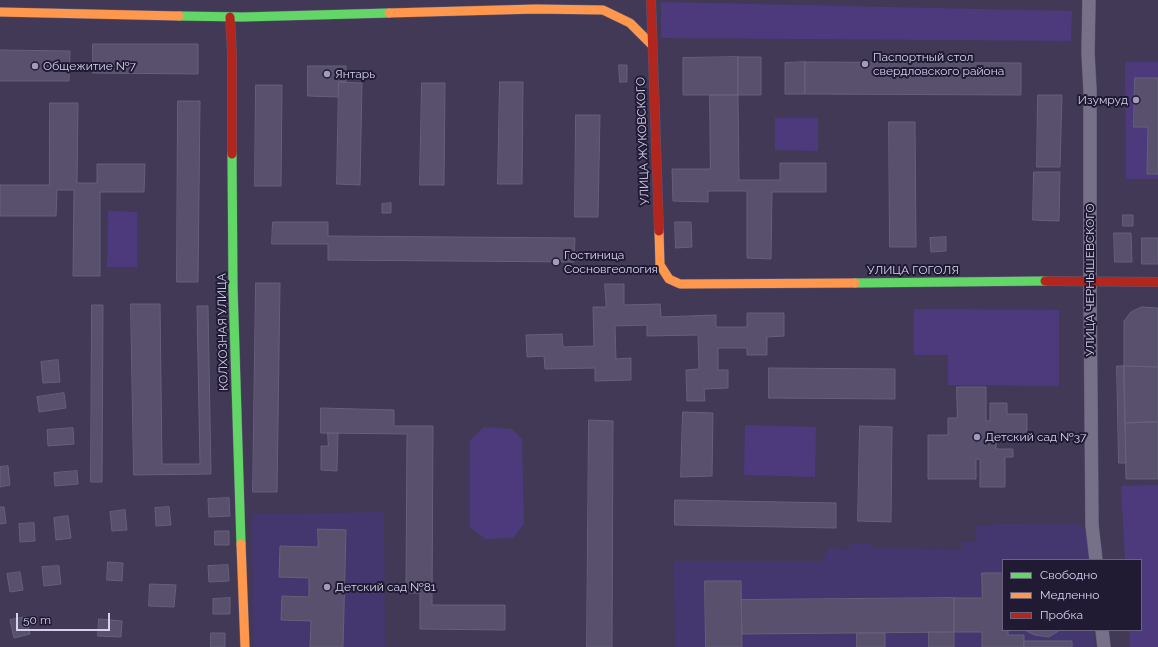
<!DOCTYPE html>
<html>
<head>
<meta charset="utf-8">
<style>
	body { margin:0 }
	#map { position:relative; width:1158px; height:647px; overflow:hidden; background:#413956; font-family:Raleway,sans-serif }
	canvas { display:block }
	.legend { position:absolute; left:1002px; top:559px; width:140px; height:72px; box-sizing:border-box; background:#201b33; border:1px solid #69637f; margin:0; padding:5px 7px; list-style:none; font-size:12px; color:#d6d0f1 }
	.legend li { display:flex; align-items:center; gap:8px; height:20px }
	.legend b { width:20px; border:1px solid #69637f }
	.scale { position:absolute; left:16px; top:613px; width:94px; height:18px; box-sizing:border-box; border:2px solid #d6d0f1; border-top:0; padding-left:5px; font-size:12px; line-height:14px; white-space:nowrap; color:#d6d0f1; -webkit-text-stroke:3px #201b33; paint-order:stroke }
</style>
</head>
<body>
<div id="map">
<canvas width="1158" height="647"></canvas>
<ul class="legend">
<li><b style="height:5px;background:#63d668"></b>Свободно</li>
<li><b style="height:5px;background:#ff974d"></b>Медленно</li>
<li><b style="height:5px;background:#b3261e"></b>Пробка</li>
</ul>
<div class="scale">50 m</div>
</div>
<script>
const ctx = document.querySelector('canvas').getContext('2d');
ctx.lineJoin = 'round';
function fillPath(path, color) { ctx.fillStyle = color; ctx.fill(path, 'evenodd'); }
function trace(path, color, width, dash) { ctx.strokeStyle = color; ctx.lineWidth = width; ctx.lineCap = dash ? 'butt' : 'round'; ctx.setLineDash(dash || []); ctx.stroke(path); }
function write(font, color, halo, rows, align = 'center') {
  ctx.font = font + ' Raleway,sans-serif'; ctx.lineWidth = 4; ctx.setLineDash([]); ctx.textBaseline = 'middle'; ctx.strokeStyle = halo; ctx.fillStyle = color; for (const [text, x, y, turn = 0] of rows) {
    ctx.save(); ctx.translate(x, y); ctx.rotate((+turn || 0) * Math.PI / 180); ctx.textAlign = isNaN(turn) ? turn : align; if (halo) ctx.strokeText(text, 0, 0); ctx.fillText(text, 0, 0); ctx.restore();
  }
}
const built = new Path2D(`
	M384,512L385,647H253L252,514Z
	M1077,523L1083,527L1087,534L1089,560H1003V630H1094L1095,647H675L674,561H821L829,548L849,549V543H871L872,548L961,549V542L976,541V526L998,524Z`);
const green = new Path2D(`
	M661,2L1072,11L1071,41L661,38Z
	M1125,62H1158V179H1126Z
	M775,118H818V151L775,150Z
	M108,211L137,212V267H107Z
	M914,309L1059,310V386L948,385V355H914Z
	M745,425L816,427L815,477L744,475Z
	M484,427L512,429L522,439L524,524L513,538L485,539L470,527V440Z
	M1158,485V647H1130L1129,630H1141V560H1125L1121,486Z`);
const building = new Path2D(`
	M93,44H198V74L93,73Z
	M0,50L70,51L69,81H0Z
	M738,57H761V95H738Z
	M738,57V95H683V58Z
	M805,62L1021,63V95L805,94Z
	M805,62V94H785V63Z
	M619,65H627V82H620Z
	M308,66H346V82H339L338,97L308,96Z
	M1135,78H1158V174H1147L1148,127H1134Z
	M339,82L362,83L360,185L337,184Z
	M500,82H523L522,184H498Z
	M422,83H445L444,185H420Z
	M256,85H282L281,186H255Z
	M710,95H738L739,180H780V163H826V192H772L771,259L747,258V191H708V202L673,201L672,169H710Z
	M1038,95H1062L1060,167H1037Z
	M178,101H200L198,282H177Z
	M50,103H78L77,183H97V164H145L144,192H100V276H73L74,190H57L56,216H0V185H49Z
	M576,115H600L598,217H575Z
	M889,122H915L916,247H890Z
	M1034,172H1060L1059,221L1033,220Z
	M391,203V213H382V204Z
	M1123,215H1133V226H1123Z
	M273,222H328V236L575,238L574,262L328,260V244H272Z
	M675,222H691L692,247L676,248Z
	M1114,233H1131L1132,262H1115Z
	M946,237V251L931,252L930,238Z
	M1142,238H1158V264H1142Z
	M256,283H280L277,492H253Z
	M605,284H624V305L660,304L661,317L716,315V327H747V313H784V336L767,337V355H747V348H718V370H728V388L704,389L705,401H687L686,370L699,369L698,335L647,336V325L615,326L616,359L631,358V380L595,381V368L545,369L544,356L527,357L526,335L562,334L563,347L594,346L593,307H606Z
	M131,304H160L162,464H200L197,306H208L211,474L134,475Z
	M92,305H103L102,482H91Z
	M1142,307L1158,308V367L1124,366V321L1131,312Z
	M58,360L60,382L43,383L41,362Z
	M1117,366H1124L1126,463H1119Z
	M1124,366L1158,367V422L1125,423Z
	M769,368L895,369V399L769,398Z
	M957,387H986V421H990V403H1007V414H1027V438L996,439V449H1013V457H1005V487H980V459H976V479H928V435H948V418H957Z
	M64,393L66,408L39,412L37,397Z
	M321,408L394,410V426H433L432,605H505V630L420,629V593H406L407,434L321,433Z
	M683,412L713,413L712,476L681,477Z
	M589,420L613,421L612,647H587Z
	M1158,422V479H1126L1125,423Z
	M860,426L892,427L891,522L858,521Z
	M73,428L74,444L48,446L47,430Z
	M328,433H338L337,471L321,470V446H328Z
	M8,466L10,485L0,487V467Z
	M77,471L78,484L55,486L54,473Z
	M229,498L230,516L209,517L208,499Z
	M675,500L836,503V528L675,525Z
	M0,507H4L6,523L0,524Z
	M169,507L171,525L156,526L155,508Z
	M125,510L127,530L112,531L110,512Z
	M68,516L71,538L56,540L54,518Z
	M34,523L35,541L20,542L19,524Z
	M318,529L346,530L343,647H310L311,621L281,620L282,596L309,597V578L279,577L280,546L318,547Z
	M215,531H229V545H215Z
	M108,562L123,563L122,581L107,580Z
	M228,565L229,581L209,582L208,566Z
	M59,566L61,584L44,586L42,567Z
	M20,572L23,590L10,592L7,574Z
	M982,573H1003V630H1008V635H1024V647H982V632H954V598H982Z
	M705,581H741L742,647H706Z
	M150,584L176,585L174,607L149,606Z
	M230,598V614H213V599Z
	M954,598V632L742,634L741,600Z
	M26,617L30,634L14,638L10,620Z
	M99,619L122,621L121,637L98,636Z
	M1025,630H1060L1049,637L1035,635Z
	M929,632H954V647H929Z
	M211,633H225V647H211Z
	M857,633H885V647H857Z
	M1024,641H1072V647H1024Z`);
const street = new Path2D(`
	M1089,0L1088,53L1090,90V281L1092,525L1096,560
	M1102,630L1104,647`);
const fast = new Path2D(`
	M179,16L243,17L389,13
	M232,154L233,287L241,544
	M855,283L1045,281`);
const slow = new Path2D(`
	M0,12L179,16
	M389,13L536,9L603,10L630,23L651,44
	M659,231L660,265L669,279L680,284L855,283
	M241,544L245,647`);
const jam = new Path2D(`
	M651,0L659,231
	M230,17L232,54V154
	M1045,281L1158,282`);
const markers = [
	[865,64,4,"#a29bbb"],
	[35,66,4,"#a29bbb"],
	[327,74,4,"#a29bbb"],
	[1136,100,4,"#a29bbb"],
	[556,262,4,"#a29bbb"],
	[977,437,4,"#a29bbb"],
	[327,587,4,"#a29bbb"]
];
const poiNames = [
	["Паспортный стол",873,57],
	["свердловского района",873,71],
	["Общежитие №7",43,66],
	["Янтарь",335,74],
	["Изумруд",1128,100,"right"],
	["Гостиница",564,255],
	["Сосновгеология",564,269],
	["Детский сад №37",985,437],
	["Детский сад №81",335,587]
];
const streetNames = [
	["УЛИЦА ЖУКОВСКОГО",643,141,-92],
	["УЛИЦА ГОГОЛЯ",913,270],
	["УЛИЦА ЧЕРНЫШЕВСКОГО",1090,280,-90],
	["КОЛХОЗНАЯ УЛИЦА",223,332,-91]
];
fillPath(built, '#44366e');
fillPath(green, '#4c3a7c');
fillPath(building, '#58506d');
trace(building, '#666079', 1);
trace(street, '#5e5771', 14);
trace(fast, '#5e5771', 10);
trace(slow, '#5e5771', 10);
trace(jam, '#5e5771', 10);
trace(street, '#777089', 13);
trace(fast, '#63d668', 9);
trace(slow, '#ff974d', 9);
trace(jam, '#b3261e', 9);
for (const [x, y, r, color] of markers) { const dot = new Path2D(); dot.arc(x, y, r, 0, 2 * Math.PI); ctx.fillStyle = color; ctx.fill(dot); trace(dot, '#201b33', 1.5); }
write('12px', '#d6d0f1', '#201b33', poiNames, 'left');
write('12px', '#d6d0f1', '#201b33', streetNames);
</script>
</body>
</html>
